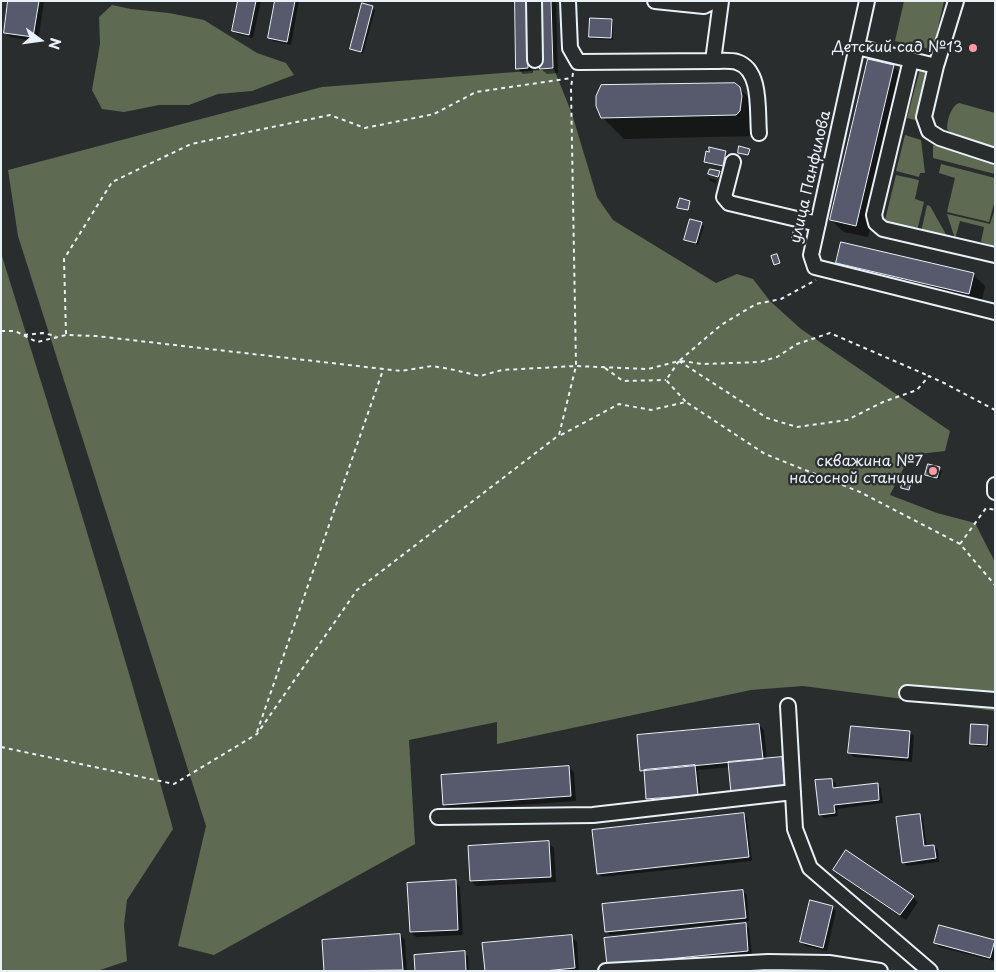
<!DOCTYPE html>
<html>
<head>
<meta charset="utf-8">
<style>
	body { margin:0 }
	#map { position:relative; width:996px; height:972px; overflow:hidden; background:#2a2d2e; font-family:"Playpen Sans",sans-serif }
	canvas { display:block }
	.frame { position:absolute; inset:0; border:2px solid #e8f1f8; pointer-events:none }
	.north { position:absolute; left:15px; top:15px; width:50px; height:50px; -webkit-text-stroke:4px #2a2d2e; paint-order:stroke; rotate:104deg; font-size:14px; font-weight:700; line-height:20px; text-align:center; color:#e8f1f8 }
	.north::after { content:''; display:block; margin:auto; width:18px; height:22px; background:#e8f1f8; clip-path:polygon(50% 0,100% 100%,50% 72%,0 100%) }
</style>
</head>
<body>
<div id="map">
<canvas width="996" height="972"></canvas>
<div class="frame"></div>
<div class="north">N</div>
</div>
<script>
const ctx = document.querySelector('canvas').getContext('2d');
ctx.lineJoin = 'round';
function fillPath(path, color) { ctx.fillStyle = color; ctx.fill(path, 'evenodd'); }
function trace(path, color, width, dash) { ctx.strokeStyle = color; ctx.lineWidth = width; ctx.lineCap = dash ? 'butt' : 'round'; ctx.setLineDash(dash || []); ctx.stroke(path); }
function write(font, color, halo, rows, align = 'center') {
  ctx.font = font + ' "Playpen Sans",sans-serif'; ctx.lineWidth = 4.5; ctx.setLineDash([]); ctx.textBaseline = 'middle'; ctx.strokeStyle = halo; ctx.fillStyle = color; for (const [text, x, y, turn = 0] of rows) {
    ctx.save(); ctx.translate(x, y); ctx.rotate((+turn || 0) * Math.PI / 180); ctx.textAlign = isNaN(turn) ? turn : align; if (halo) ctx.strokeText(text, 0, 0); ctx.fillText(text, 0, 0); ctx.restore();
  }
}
const green = new Path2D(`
	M904,1H944L933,50L895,41Z
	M112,5L131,9L169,13L204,20L257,53L286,63L294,75L252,91L218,94L189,105H159L124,112L102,109L92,90L100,44L99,17Z
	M554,69L572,114L597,197L613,220L716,283L737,274L753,279L770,301L801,329L950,431L945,451L910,455L890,495L937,513L975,523L995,562V711L803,686L751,690L497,744V722L409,740L415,844L214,955L178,946L206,826L18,236L8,170L322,87Z
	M920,69L929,70L919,121L907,118Z
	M959,103L995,113V147L951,133L947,129C947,120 951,106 959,103Z
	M905,135L921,140L925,173H920L919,177L896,171Z
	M933,145L995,163V174L933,158Z
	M941,164L995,178V200L989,222L947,212L955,178L939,173Z
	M896,175L919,180L915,199L924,202L917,231L888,223L885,220Z
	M927,205L930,206L948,238L921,232Z
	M995,209V246L981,242L984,227L960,221L955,239L947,214L990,224Z
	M1,253C61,445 120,636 173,829L127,900L124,925L127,961L97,971H1Z`);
const shadow = new Path2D(`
	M10,1H44L38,42L10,37L5,32Z
	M239,1H261L253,38L237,34L233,30Z
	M276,1H299L291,45L273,41L269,37Z
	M510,1H532L533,73L523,74L518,69L516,2Z
	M541,1H556L558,73L547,74L541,69Z
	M363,5L375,10L363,54L351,49Z
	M611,20L613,22V40L593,39L591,37Z
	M894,67L906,79L868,237L844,232L831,220Z
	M735,84L761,110L758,136L624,139L602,117Z
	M725,152L728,154L725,168L708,164L706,162Z
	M709,178L716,180V183L710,181Z
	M701,224L704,226L698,245L688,242L685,240Z
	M838,262L973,274L985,286L981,305L850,274Z
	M939,468L942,471L939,479L929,476L926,474Z
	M759,725L764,730L767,760L782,758L785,762L788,792L730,767L698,770L701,798H699L697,771H694L697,798L651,803L648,799L645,774L641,770Z
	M988,726L990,729L989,747L974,746L971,743Z
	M852,727L910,732L914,736L912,762L854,757L850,753Z
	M569,767L574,772L576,801L449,810L444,805Z
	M832,780L836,784V789L877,784L881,788L883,803L837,809L838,816L824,818L820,814Z
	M743,814L747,818L752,861L602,877L598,873Z
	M920,815L923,819L927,847L934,846L938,850L939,862L907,866L903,862Z
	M548,843L554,848L556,882L476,886L471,881Z
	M834,869L913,897L918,902L906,920L839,875Z
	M455,882L460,887L463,935L416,937L411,932Z
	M743,892L747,895L749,921L610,935L606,931Z
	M832,907L836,911L827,951L805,946L801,942Z
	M745,925L749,928L752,954L612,968Z
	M400,935L405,940L407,971H325Z
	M571,937L577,942L579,971H486Z
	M994,941V961L939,947L935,943Z
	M464,953L468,956L469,971H416Z`);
const building = new Path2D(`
	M8,1H39L33,37L4,33Z
	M238,1H256L249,35L232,31Z
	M275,1H295L287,42L268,38Z
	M515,1H528V68L516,69Z
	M540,1H551L553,68L540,69Z
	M362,3L373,6L361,52L350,49Z
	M590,18L612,19L611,38L589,37Z
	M868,59L894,65L856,226L830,220Z
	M735,83L740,87L742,96L740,111L736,115L601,118L596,106V96L601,85Z
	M739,146L750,149L748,155L738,153Z
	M709,147L726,151L723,166L704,162L706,151L709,152Z
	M710,169L720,171L718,177L708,174Z
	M680,198L690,201L688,210L677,208Z
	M690,219L702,222L696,243L684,240Z
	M794,230L798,231L796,239L792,238Z
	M841,242L974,273L969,294L836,263Z
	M777,254L780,263L774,265L771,256Z
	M928,464L940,467L937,478L925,475Z
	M903,480L911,482L909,490L901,488Z
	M759,724L763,759L640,771L637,735Z
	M971,724L988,725L987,745L970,744Z
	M851,726L910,731L908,758L848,753Z
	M782,757L785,788L731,793L728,762Z
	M695,765L698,795L646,799L644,770Z
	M569,766L571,796L443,805L441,775Z
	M832,779L833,788L878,783L879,800L834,805L835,813L819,815L815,780Z
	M744,813L749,857L597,874L592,830Z
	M920,814L924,846L934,845L936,858L902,863L896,817Z
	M549,841L551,877L470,881L468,846Z
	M846,850L914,896L900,915L833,870Z
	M456,880L458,930L410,932L407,883Z
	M743,890L746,918L605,932L602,904Z
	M810,900L833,906L823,948L800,942Z
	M746,923L748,951L607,965L604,938Z
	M939,925L995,940L990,958L934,943Z
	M400,934L403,970L324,971L322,940Z
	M572,935L575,968L544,971H485L482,943Z
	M465,951L466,971H415L414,955Z`);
const path = new Path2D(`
	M1,331H15L37,342L66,335L96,336L401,371L432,366L450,369L480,376L502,370L576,366L648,369L679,361L721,325L756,304L781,299L816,280
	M66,334L64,259L112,182L191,144L330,115L365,128L434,114L476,92L572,78
	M24,335L43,333L56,336
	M679,361L767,418L797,427L847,420L883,402L917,390L929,376L944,383L995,410
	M679,361L666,380L686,402
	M681,361L703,364L760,362L777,357L797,344L830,333L929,376
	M605,368L623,381L666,380
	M561,435L619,404L651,410L686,402L765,454L860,492L960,544L995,585
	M960,544L986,508L995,510
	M257,732L383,370
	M1,747L174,784L257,734L357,590L559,435L576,366L571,88L573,73`);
const minor = new Path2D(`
	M534,1L535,60
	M568,1L570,48L578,62L713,61L721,1
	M655,1L704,6L714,1
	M867,1L811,255L815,267L995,312
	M956,1L936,66L924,117L929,131L940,138L995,156
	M857,47L936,66
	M911,60L874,215L876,223L883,229L995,255
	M713,61C720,61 730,60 737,62C762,70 757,111 759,133
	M733,162L724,197L729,203L818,224
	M995,485V492
	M907,693L995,700
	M788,706L795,829L810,868L930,971
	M438,817L593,815L793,792
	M606,971L768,962L829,963L880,971`);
const markers = [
	[973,48,5,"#ff9aa2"],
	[933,471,5,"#ff9aa2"]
];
const poiNames = [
	["Детский сад №13",963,48],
	["скважина №7",923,462],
	["насосной станции",923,479]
];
const streetNames = [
	["улица Панфилова",811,177,-77]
];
fillPath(green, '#5e6a51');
fillPath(shadow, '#0007');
fillPath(building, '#575a6c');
trace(building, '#e8f1f8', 1);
trace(minor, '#e8f1f8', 18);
trace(path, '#e8f1f8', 2, [4, 4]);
trace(minor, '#2a2d2e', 14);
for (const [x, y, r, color] of markers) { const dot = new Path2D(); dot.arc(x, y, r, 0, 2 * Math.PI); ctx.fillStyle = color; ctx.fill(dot); trace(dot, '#2a2d2e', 2); }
write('15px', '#e8f1f8', '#2a2d2e', poiNames, 'right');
write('15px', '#e8f1f8', '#2a2d2e', streetNames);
</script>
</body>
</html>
